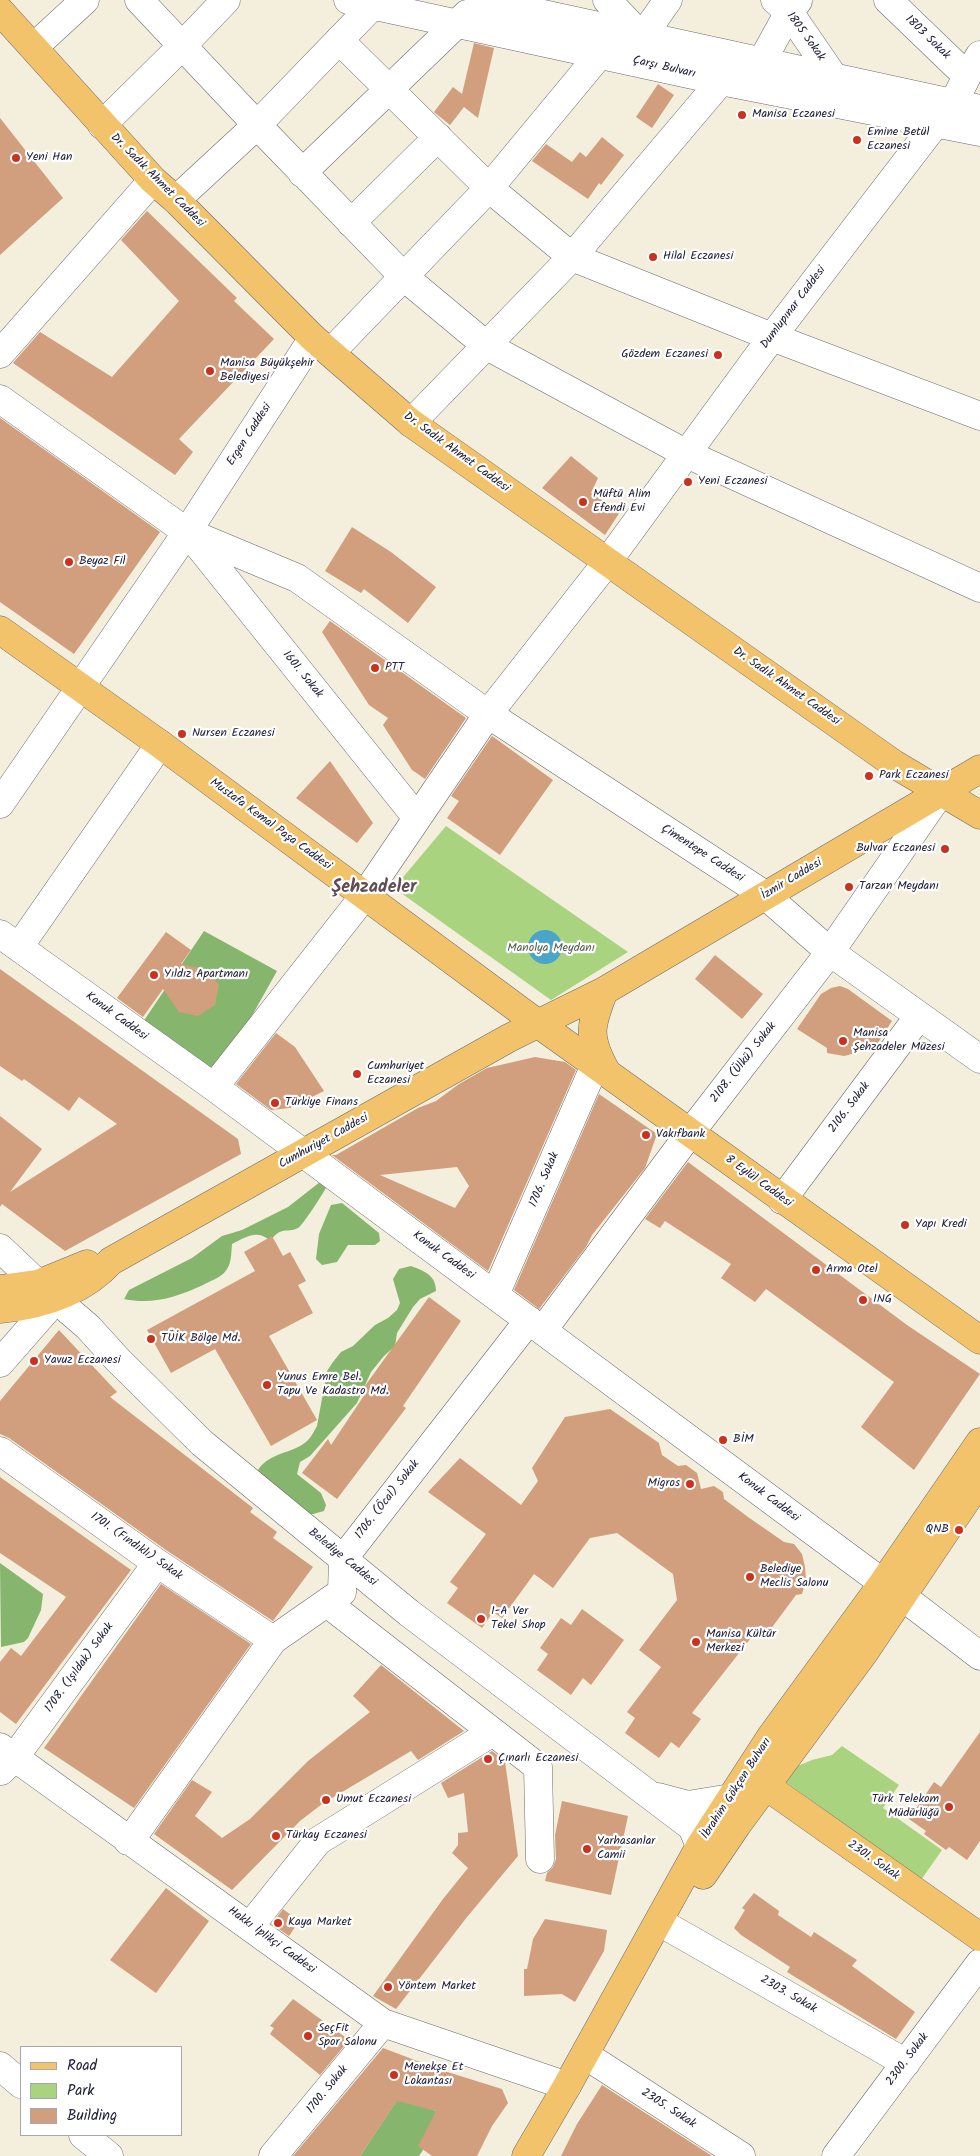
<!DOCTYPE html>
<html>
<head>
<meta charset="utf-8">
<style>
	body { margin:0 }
	#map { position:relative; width:980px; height:2156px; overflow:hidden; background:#f3efdc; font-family:Kalam,sans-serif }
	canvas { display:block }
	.legend { position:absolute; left:20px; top:2046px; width:162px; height:90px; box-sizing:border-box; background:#fff; border:1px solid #a7a7b1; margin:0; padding:6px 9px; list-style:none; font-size:15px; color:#22223b }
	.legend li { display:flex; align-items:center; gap:10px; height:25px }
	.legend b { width:25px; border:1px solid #a7a7b1 }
</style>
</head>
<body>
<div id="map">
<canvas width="980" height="2156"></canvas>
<ul class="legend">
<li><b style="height:6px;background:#f2c36a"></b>Road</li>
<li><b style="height:14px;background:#a9d37e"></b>Park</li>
<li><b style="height:14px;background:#d19e7e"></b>Building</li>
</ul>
</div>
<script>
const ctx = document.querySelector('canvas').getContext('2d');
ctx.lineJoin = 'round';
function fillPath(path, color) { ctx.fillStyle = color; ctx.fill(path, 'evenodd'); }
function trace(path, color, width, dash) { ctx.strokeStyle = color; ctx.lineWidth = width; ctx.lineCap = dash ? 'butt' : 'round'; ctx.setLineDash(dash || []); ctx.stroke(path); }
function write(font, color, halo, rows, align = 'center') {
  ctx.font = font + ' Kalam,sans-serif'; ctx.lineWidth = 4.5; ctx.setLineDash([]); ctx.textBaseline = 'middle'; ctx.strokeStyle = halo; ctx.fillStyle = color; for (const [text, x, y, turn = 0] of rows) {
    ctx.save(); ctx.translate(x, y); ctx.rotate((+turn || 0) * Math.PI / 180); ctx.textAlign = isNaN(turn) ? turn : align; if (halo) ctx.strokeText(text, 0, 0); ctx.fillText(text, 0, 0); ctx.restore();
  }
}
const green = new Path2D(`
	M446,826L628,952L551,1000L394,888Z
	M842,1746L899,1785L883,1808L942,1850L921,1880L786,1782L793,1768L812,1760L832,1755Z`);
const forest = new Path2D(`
	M204,931L277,971L217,1078L143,1022Z
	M320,1182L326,1188C322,1195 303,1225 298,1228C285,1234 283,1225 270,1241C258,1229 246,1237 232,1244C231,1254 232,1265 224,1273C219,1278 210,1281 203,1285C177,1297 153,1305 124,1299L129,1290L192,1258L222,1236L242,1230L288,1207Z
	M342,1203L379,1233L380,1241L375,1245H348L337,1262L322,1265L316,1259L319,1234L331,1205Z
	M411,1266C424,1271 436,1275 436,1291L420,1299L413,1307L397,1333L395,1346L384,1356L371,1372L357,1403L310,1456L300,1462L297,1474L321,1493L326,1505L324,1511L313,1514H300L268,1487L258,1470C270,1452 291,1454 306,1442C311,1438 314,1431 317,1426L327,1371L333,1362L341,1352L353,1346L375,1325L388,1318L397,1310L400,1303L393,1279L399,1269Z
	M0,1563L43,1594L41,1610L28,1638L24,1642L1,1647Z
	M398,2099L436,2111L423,2150L419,2156H360Z`);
const water = new Path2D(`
	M528 947a17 17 0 1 1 34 0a17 17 0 1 1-34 0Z`);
const building = new Path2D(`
	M474,43L494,48L478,118L464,107L450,125L434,112L453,87L462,94Z
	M658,84L674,95L652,128L636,117Z
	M0,118L63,198L0,255Z
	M602,137L624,155L601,185L599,183L588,199L532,161L546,144L572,162L580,152L586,157Z
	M147,211L237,298L234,301L274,339L179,439L193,452L175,475L13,363L40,332L112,377L179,301L121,240Z
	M0,418L160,532L74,654L0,602Z
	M571,456L598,478L591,493L620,512L605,535L542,488Z
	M352,527L391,552L436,587L408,623L364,589L361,593L325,571Z
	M330,621L466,718L425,779L412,770L383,725L388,718L369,705L322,632Z
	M492,736L553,780L500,855L447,818L459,801L451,796Z
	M330,761L373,823L357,843L296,798Z
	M166,932L191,950L181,964L206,969L219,985L215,1005L198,1016L179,1012L163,989L143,1017L117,998Z
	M715,955L763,994L742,1019L695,979Z
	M0,969L238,1139L241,1154L65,1251L2,1204L0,1207V1116L42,1149L10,1192L117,1124L79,1097L69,1111L24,1079L22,1081L0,1066Z
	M840,986L848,989L892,1021L872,1052L864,1046L852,1054L844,1056L827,1053V1048L797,1029L821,994L831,988Z
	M276,1033L295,1047L324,1091L290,1108L271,1110L236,1084Z
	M535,1057L565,1062L576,1070L488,1271L332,1155H336L418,1108L436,1101L459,1084L487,1068ZM457,1167L469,1186L455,1208L380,1175Z
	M599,1094L657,1134L645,1168L592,1235L586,1247L539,1309L514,1290Z
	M688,1162L907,1325L980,1374L914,1470L861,1427L894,1382L766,1289L755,1302L721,1278L731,1264L665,1221L660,1228L645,1219Z
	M272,1236L283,1256L290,1252L306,1281L298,1285L313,1313L269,1336L317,1420L271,1446L215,1349L171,1373L147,1330L255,1271L244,1252Z
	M429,1297L461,1321L403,1406L406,1408L337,1499L302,1473L328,1439L331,1445L367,1391L357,1397Z
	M59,1330L117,1392L110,1397L253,1508L250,1512L277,1532L273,1538L313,1567L273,1621L166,1550L9,1438L0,1434V1401Z
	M610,1409L659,1443L662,1455L678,1466L686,1465L697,1473L701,1489L714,1486L723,1492L724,1499L748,1517L784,1542L794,1544L802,1554L805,1567L806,1580L802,1594L796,1595L770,1630L754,1634L692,1713L701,1719L679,1748L671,1742L659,1758L625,1733L635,1718L627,1712L661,1667L639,1650L677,1600L673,1574L617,1533L590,1538L553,1588L534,1574L502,1618L493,1612L482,1628L447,1603L458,1588L450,1582L486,1534L428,1492L460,1458L521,1505L538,1481L532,1468L565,1417Z
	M0,1477L131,1570L16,1724L0,1712V1662L11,1648L21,1656L66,1597L0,1553Z
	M161,1584L251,1644L134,1808L44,1748Z
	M582,1609L624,1640L591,1685L583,1678L571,1695L537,1670L548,1654L540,1648L561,1618L571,1625Z
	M381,1665L464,1731L418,1760L411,1751L322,1804L300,1821L232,1890L154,1834L192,1780L212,1792L195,1816L222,1838L250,1819L308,1761L370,1712L353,1696Z
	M980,1732V1841L967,1860L949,1847L946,1850L924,1834L926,1831L909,1819L934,1782L941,1787Z
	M492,1751L505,1761L518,1856L467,1917L396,2009L373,1996L443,1899L468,1868L452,1853L458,1845V1833L468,1832L464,1793L448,1798L441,1783Z
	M562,1801L628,1816L611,1895L545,1881L547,1873L553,1867L556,1859L555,1835Z
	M166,1888L209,1921L156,1993L110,1960Z
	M754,1893L779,1911L778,1915L811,1937L814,1932L857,1960L852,1966L915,2012L896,2039L787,1972L790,1967L741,1935L734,1928L745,1910L742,1908Z
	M283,1909L299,1921L289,1936L272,1924Z
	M545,1919L607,1930L604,1951L575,2002L562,1994L524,1996V1969H527L533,1939Z
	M293,1999L349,2040L320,2075L270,2034L274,2028L270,2026Z
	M383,2048L441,2070L502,2089L508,2103L492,2126L477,2156H432L418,2146L436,2111L397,2101L360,2156H293Z
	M602,2085L712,2156H561L577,2124Z`);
const minor = new Path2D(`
	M139,0L257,125L403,276L487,346L685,453L980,588
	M348,0L721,81L980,132
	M479,0L980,109
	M607,0L642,37L668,0
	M775,0L789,12L833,76
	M888,0L967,76
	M339,40L489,188L572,257L772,337L980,416
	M34,47L85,0
	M762,61L789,12L798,1
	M102,125L182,46L226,0
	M302,173L467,14
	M176,200L257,125L378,0
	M351,223L438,137
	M331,352L489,188L600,54L609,40
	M0,354L153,180
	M0,399L187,532L297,578L488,714L765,895L830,952L980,1059
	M411,423L572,257L721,81L729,69
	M190,535L417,818
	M0,804L187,532L313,338
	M0,934L214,1087L883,1583
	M19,947L160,744
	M214,1087L365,895L488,714L608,561L772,337L936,123L953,104L967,76L980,55
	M782,1200L919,1016
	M0,1248L38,1284L88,1327L118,1360L202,1443L409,1613L692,1827L700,1846
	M495,1295L595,1065
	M543,1330L690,1133L830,952L941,792
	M0,1363L56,1299
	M0,1451L157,1563L273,1640
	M903,1597L980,1656
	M327,1603L538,1767L540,1859
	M0,1747L383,2023L567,2086
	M1,1771L14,1758L157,1563
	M658,1797L688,1805L731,1798L750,1791
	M128,1841L134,1835L273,1640L342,1592L343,1559L529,1320
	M250,1926L318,1841L491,1733
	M670,1928L906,2063
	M596,2062L741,2156
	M0,2066L21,2084
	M83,2135L109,2156
	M273,2156L383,2023
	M836,2156L980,1963`);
const major = new Path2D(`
	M0,11L153,180L176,200L313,338L411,423L894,764L980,815
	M0,630L160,744L537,1023L980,1340
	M604,991C590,1026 587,1037 606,1071
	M0,1289L38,1284L87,1264
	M0,1309C42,1305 82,1293 111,1261L509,1038L604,991L980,769
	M766,1786L980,1937
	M703,1875L737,1825L864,1653L980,1480
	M526,2156L567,2086L700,1846L731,1798L772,1735L883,1583L980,1442`);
const markers = [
	[742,115,5,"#c8321e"],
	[857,140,5,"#c8321e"],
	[16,158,5,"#c8321e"],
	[653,257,5,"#c8321e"],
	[718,355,5,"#c8321e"],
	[210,371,5,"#c8321e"],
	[688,482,5,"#c8321e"],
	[583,502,5,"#c8321e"],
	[69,562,5,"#c8321e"],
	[375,668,5,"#c8321e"],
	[182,734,5,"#c8321e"],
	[869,776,5,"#c8321e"],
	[945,849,5,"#c8321e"],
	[849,887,5,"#c8321e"],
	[154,975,5,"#c8321e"],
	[843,1041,5,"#c8321e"],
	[357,1074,5,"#c8321e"],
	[275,1103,5,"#c8321e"],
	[646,1135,5,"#c8321e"],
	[905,1225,5,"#c8321e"],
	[816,1270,5,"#c8321e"],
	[863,1300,5,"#c8321e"],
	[151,1339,5,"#c8321e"],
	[34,1361,5,"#c8321e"],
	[267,1385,5,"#c8321e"],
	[723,1440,5,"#c8321e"],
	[690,1484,5,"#c8321e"],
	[959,1530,5,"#c8321e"],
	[750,1577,5,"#c8321e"],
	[481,1619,5,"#c8321e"],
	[696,1642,5,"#c8321e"],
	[488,1759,5,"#c8321e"],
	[326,1800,5,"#c8321e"],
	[949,1807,5,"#c8321e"],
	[276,1836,5,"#c8321e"],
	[587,1849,5,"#c8321e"],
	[278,1923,5,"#c8321e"],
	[388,1987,5,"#c8321e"],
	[308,2036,5,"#c8321e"],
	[394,2075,5,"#c8321e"]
];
const streetNames = [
	["1805 Sokak",805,37,54],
	["1803 Sokak",927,38,44],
	["Çarşı Bulvarı",664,68,13],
	["Dr. Sadık Ahmet Caddesi",157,181,45],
	["Dumlupınar Caddesi",794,308,-53],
	["Ergen Caddesi",250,435,-57],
	["Dr. Sadık Ahmet Caddesi",456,453,36],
	["1601. Sokak",302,675,51],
	["Dr. Sadık Ahmet Caddesi",786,687,35],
	["Mustafa Kemal Paşa Caddesi",270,825,36],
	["Çimentepe Caddesi",702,854,33],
	["İzmir Caddesi",792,880,-31],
	["Konuk Caddesi",116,1017,36],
	["2108. (Ülkü) Sokak",744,1063,-52],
	["2106. Sokak",850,1108,-53],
	["Cumhuriyet Caddesi",324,1142,-29],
	["1706. Sokak",545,1180,-67],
	["8 Eylül Caddesi",758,1182,36],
	["Konuk Caddesi",443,1256,36],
	["Konuk Caddesi",768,1498,37],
	["1706. (Öcal) Sokak",388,1500,-52],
	["1701. (Fındıklı) Sokak",136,1547,35],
	["Belediye Caddesi",342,1558,39],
	["1708. (Işıldak) Sokak",80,1668,-54],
	["İbrahim Gökçen Bulvarı",737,1789,-57],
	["2301. Sokak",873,1861,35],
	["Hakkı İplikçi Caddesi",271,1941,36],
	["2303. Sokak",788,1995,30],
	["2300. Sokak",908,2060,-53],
	["1700. Sokak",328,2090,-51],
	["2305. Sokak",668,2109,33]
];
const poiNames = [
	["Manisa Eczanesi",752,115],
	["Emine Betül",867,133],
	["Eczanesi",867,147],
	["Yeni Han",26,158],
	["Hilal Eczanesi",663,257],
	["Gözdem Eczanesi",708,355,"right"],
	["Manisa Büyükşehir",220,364],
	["Belediyesi",220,378],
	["Yeni Eczanesi",698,482],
	["Müftü Alim",593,495],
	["Efendi Evi",593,509],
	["Beyaz Fil",79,562],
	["PTT",385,668],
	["Nursen Eczanesi",192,734],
	["Park Eczanesi",879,776],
	["Bulvar Eczanesi",935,849,"right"],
	["Tarzan Meydanı",859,887],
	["Yıldız Apartmanı",164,975],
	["Manisa",853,1034],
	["Şehzadeler Müzesi",853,1048],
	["Cumhuriyet",367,1067],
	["Eczanesi",367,1081],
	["Türkiye Finans",285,1103],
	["Vakıfbank",656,1135],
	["Yapı Kredi",915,1225],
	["Arma Otel",826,1270],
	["ING",873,1300],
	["TÜİK Bölge Md.",161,1339],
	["Yavuz Eczanesi",44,1361],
	["Yunus Emre Bel.",277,1378],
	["Tapu Ve Kadastro Md.",277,1392],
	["BİM",733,1440],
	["Migros",680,1484,"right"],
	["QNB",949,1530,"right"],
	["Belediye",760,1570],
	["Meclis Salonu",760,1584],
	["1-A Ver",491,1612],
	["Tekel Shop",491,1626],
	["Manisa Kültür",706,1635],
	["Merkezi",706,1649],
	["Çınarlı Eczanesi",498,1759],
	["Umut Eczanesi",336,1800],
	["Türk Telekom",939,1800,"right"],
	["Müdürlüğü",939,1814,"right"],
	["Türkay Eczanesi",286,1836],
	["Yarhasanlar",597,1842],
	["Camii",597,1856],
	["Kaya Market",288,1923],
	["Yöntem Market",398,1987],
	["SeçFit",318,2029],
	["Spor Salonu",318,2043],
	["Menekşe Et",404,2068],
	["Lokantası",404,2082]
];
const parkNames = [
	["Manolya Meydanı",551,949]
];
const districtNames = [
	["Şehzadeler",374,889]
];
fillPath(green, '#a9d37e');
fillPath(forest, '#86b56d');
fillPath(water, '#49a6c8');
fillPath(building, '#d19e7e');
trace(minor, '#6b6a73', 29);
trace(major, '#6b6a73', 29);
trace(minor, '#fff', 28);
trace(major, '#f2c36a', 28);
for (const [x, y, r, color] of markers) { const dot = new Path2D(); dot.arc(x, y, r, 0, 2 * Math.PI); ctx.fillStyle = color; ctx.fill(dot); trace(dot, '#fff', 2); }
write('12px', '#22223b', '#fff', streetNames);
write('12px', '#22223b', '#fff', poiNames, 'left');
write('12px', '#516052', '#fff', parkNames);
write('bold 18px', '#5f4d52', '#fff', districtNames);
</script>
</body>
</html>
